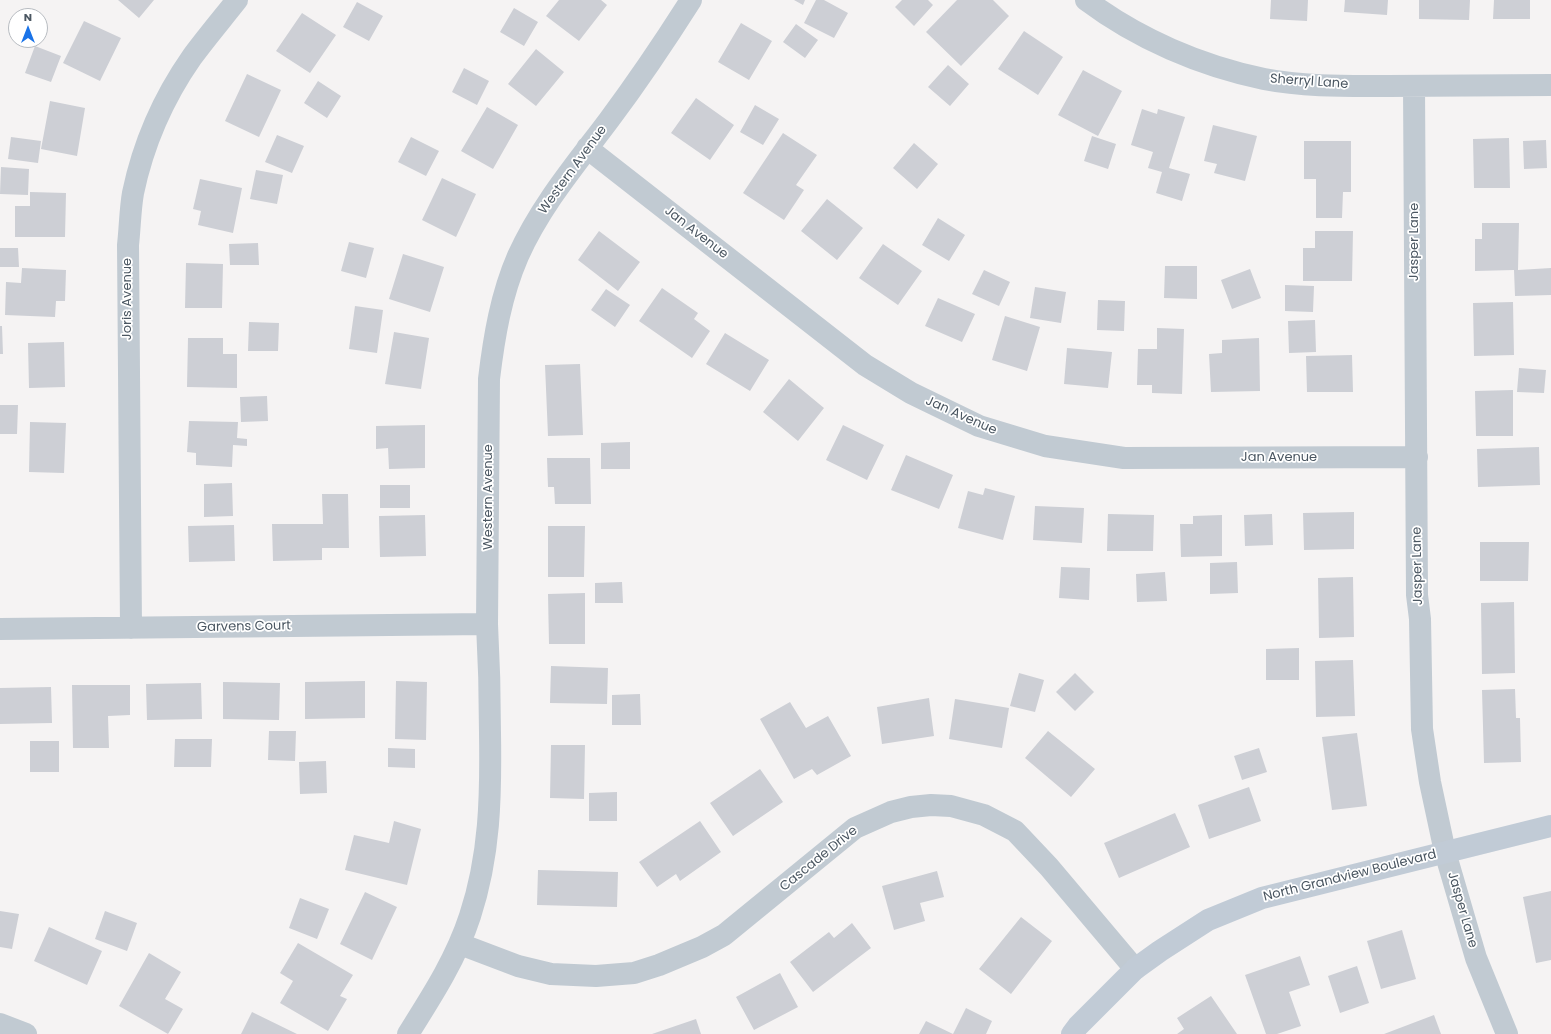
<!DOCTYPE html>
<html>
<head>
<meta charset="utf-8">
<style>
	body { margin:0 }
	#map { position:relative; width:1551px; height:1034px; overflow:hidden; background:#f5f3f3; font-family:Poppins,sans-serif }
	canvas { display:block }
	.north { position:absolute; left:8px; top:8px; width:40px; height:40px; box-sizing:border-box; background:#fff; border:1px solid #b7bbc0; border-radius:50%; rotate:0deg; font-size:11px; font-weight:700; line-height:16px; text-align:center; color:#4a5661 }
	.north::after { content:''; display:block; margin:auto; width:14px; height:18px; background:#1a73e8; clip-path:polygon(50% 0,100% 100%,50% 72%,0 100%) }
</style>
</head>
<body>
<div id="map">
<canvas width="1551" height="1034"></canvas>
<div class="north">N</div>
</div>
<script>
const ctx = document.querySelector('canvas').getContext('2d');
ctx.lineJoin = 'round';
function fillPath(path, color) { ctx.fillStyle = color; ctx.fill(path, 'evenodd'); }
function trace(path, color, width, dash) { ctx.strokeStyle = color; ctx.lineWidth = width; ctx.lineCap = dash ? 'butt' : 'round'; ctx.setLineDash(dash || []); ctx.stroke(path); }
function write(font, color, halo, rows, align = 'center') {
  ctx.font = font + ' Poppins,sans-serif'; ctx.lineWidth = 3.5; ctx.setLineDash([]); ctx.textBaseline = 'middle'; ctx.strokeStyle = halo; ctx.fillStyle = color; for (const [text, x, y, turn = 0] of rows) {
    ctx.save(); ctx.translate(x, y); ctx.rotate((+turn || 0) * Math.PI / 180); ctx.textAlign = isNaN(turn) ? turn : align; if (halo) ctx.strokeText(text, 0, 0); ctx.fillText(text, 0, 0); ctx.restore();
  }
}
const building = new Path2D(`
	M118,0H154L139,18Z
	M559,0H601L607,5L579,41L546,16Z
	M794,0H805L803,5Z
	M816,0H824L848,13L834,38L804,23Z
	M902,0H928L933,5L914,26L895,7Z
	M957,0H993L1009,16L961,66L926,32Z
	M1271,0H1308L1307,21L1270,19Z
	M1345,0H1388L1387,15L1344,12Z
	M1419,0H1470L1469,20L1419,19Z
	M1494,0H1530V19H1493Z
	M357,2L383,16L369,41L343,27Z
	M514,8L538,22L524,46L500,32Z
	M302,13L336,35L310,73L276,51Z
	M84,21L121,38L100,81L63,63Z
	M741,23L772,41L749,80L718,62Z
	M796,24L818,40L805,58L783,42Z
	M1024,31L1063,57L1038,95L998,69Z
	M35,46L61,56L51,82L25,73Z
	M536,49L564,72L536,106L508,84Z
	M948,65L969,84L950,106L928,87Z
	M464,68L489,81L477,105L452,92Z
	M1083,70L1122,91L1098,136L1058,115Z
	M247,74L281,90L259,137L225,121Z
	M318,81L341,96L327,118L304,103Z
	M696,98L734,125L710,160L671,133Z
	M50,101L85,108L77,156L41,149Z
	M755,105L779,119L763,145L740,132Z
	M487,107L518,125L493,169L461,151Z
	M1142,109L1157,114L1158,109L1185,117L1169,168L1190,174L1182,201L1156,193L1162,172L1148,168L1153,152L1131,145Z
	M1213,125L1257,136L1245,181L1214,173L1217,164L1204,161Z
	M783,133L817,155L796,185L804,190L784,220L743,193Z
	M277,135L304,146L292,173L265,162Z
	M1092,136L1116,144L1108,169L1084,161Z
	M11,137L41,141L38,163L8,159Z
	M411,137L439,151L426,176L398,162Z
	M1509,138L1510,188H1474L1473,139Z
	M1546,140L1547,168L1524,169L1523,141Z
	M1304,141H1351V192H1343L1342,218H1316V179H1304Z
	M914,143L938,164L917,189L893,168Z
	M1,167L29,169L28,195L0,194Z
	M256,170L283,175L277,204L250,199Z
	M442,178L476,194L456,237L422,220Z
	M200,179L242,188L233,233L198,225L201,211L193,209Z
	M30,192L66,193L65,237H15V206H30Z
	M827,199L863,228L837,260L801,231Z
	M938,218L965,235L949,261L922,245Z
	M1482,223H1519L1518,270L1551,268V295L1515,296L1514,270L1475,271V239H1482Z
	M599,231L640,262L618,291L578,260Z
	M1315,231H1353L1352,281H1303V248H1315Z
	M349,242L374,248L366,278L341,271Z
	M258,243L259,265H230L229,244Z
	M883,244L922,271L898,305L859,278Z
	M0,248H18L19,267H0Z
	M403,254L444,267L430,312L389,299Z
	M186,263L223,264L222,308H185Z
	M1165,266H1197V299L1164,298Z
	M22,268L66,270L65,301H56L55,317L5,315L6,282L21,283Z
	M1250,269L1261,298L1232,309L1221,280Z
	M984,270L1010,282L999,306L972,294Z
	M1285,285L1314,286L1313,312L1285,311Z
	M1035,287L1066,292L1061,323L1030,318Z
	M662,288L698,313L694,319L710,331L692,358L639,321Z
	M606,289L630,305L615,327L591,310Z
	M938,298L975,314L962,342L925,326Z
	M1098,300L1125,301L1124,331L1097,330Z
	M1513,302L1514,355L1474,356L1473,303Z
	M355,306L383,310L377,353L349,349Z
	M1005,316L1040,327L1027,371L992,360Z
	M1315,320L1316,352L1289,353L1288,321Z
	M249,322L279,323L278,351H248Z
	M0,326H2L3,354H0Z
	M1157,328L1184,329L1182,394L1152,393V385H1137L1138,349H1157Z
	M394,332L429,338L421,389L385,384Z
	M725,333L769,360L750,391L706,364Z
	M188,338H223V354H237V388L187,387Z
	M1259,338L1260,391L1211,392L1209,354L1222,353V340Z
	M64,342L65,387L29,388L28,343Z
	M1067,348L1112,352L1108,388L1064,384Z
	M1352,355L1353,392H1307L1306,356Z
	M580,364L583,435L548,436L545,365Z
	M1519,368L1546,370L1544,393L1517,392Z
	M789,379L824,408L798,441L763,412Z
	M1513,390V436H1476L1475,391Z
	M267,396L268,421L241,422L240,397Z
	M0,405H18L17,434H0Z
	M189,421L238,422L237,438L247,439V446L233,445L232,467L196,465V453L187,452Z
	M30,422L66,423L64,473L29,472Z
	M425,425V468L389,469L388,448L376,449V426Z
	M843,425L884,445L867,480L826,460Z
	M630,442V469H601V443Z
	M1539,447L1540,485L1478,487L1477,449Z
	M906,455L953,475L939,509L891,490Z
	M547,458H590L591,504H555L554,487H548Z
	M232,483L233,516L204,517V484Z
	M380,485H410V508H380Z
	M985,488L1015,496L1003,540L958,528L968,491L983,495Z
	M322,494H348L349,548H322V560L273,561L272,524H323Z
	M1035,506L1084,508L1082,543L1033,540Z
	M1354,512V549L1304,550L1303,513Z
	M1108,514L1154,515L1153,551H1107Z
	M1272,514L1273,545L1245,546L1244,515Z
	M425,515L426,556L380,557L379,516Z
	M1222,515V556L1181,557L1180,524H1193V516Z
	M234,525L235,561L189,562L188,526Z
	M548,526H585L584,577H548Z
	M1480,542H1529L1528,581H1480Z
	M1237,562L1238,593L1210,594V563Z
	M1061,567L1090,568L1089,600L1059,598Z
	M1165,572L1167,601L1137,602L1136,574Z
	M1353,577L1354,637L1319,638L1318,578Z
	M622,582L623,603H595V583Z
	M585,593V644H549L548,594Z
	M1514,602L1515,673L1482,674L1481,603Z
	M1299,648V680H1266V649Z
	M1353,660L1355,716L1316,717L1315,661Z
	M551,666L608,668L607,704L550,703Z
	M1019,673L1044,680L1035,712L1010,706Z
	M1075,673L1094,692L1075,711L1056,692Z
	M365,681V718L305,719V682Z
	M396,681L427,682L426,740L395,739Z
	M223,682L280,683L279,720L223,719Z
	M201,683L202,719L147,720L146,684Z
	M72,685H130V715L108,716L109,748H73Z
	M51,687L52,723L0,724V688Z
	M1515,689L1516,718H1520L1521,762L1484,763L1482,690Z
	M640,694L641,725H612V695Z
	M929,698L934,736L882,744L877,707Z
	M955,699L1009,708L1002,748L949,739Z
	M790,702L806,728L828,716L851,756L817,775L812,769L794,779L760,719Z
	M269,731H296L295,761L268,760Z
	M1048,731L1095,769L1071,797L1025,758Z
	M1357,733L1367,806L1332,810L1322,737Z
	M175,739H212L211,767H174Z
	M30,741H59V772H30Z
	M551,745H585L584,799L550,798Z
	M388,748L415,749V768L388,767Z
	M1259,748L1267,772L1242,780L1234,756Z
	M326,761L327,793L300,794L299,762Z
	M760,769L783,802L733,836L710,803Z
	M1249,787L1261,821L1209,839L1198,805Z
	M617,792V821H589V793Z
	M1175,813L1190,847L1119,878L1104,843Z
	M394,821L421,829L407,885L345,870L354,835L389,843Z
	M700,821L721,852L680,881L676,874L657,887L639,862Z
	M538,870L618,872L617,907L537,905Z
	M937,871L944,897L920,903L925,921L894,930L882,886Z
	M1551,891V960L1536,963L1523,897Z
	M365,892L397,907L372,960L340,944Z
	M300,898L329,909L317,939L289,928Z
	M0,911L19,914L12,949L0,947Z
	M105,911L137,923L127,951L95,939Z
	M1021,917L1052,941L1011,994L979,969Z
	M852,923L871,948L813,992L790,962L829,932L834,938Z
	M49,927L102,951L87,985L34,961Z
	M1402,930L1416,979L1381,989L1367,941Z
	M298,943L353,975L340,996L347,999L328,1031L280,1003L293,981L280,973Z
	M149,953L181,972L165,999L183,1009L168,1034L119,1006Z
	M1300,956L1310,985L1289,992L1301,1026L1277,1034H1266L1245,975Z
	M1357,966L1369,1003L1340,1013L1328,976Z
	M780,973L798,1007L754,1030L736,997Z
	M1211,996L1237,1034H1177L1184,1029L1177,1018Z
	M966,1008L992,1021L986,1034H953Z
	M252,1012L297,1034H241Z
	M1434,1015L1441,1034H1384Z
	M696,1019L701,1034H652Z
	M926,1021L953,1034H919Z`);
const street = new Path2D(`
	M1086,0C1138,39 1201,66 1264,79C1305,87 1347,86 1388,86C1442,86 1497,85 1551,85
	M1414,86L1417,595L1420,619L1422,729L1430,782L1445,852L1476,958L1507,1034
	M587,148L865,365L911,393L979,426L1045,446L1124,458L1417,457
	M131,628L128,245C130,228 130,210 133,193C143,145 164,97 192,57C206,38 222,19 237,0
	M0,629L487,624
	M460,944L518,966L551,974L596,976L634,973L659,965L702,947L724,935L855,828L891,812L911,807L931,805L951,806L984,815L1015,831L1049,867L1135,969
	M0,1024L26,1034
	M408,1034C432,996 456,959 470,916C490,855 491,797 490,733C490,697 489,660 487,624L489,379C494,337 501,295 518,256C541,205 576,164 609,120C638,81 665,41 691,0`);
const secondary = new Path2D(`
	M1072,1034L1078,1026L1135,969L1160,951L1208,920L1262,898L1551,826`);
const streetNames = [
	["Sherryl Lane",1309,82,4],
	["Western Avenue",573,170,-54],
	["Jan Avenue",696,233,38],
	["Jasper Lane",1415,242,-90],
	["Joris Avenue",128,299,-90],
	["Jan Avenue",961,416,24],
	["Jan Avenue",1279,458],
	["Western Avenue",489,497,-90],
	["Jasper Lane",1418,566,-91],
	["Garvens Court",244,627,-1],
	["Cascade Drive",819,859,-39],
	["North Grandview Boulevard",1350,876,-14],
	["Jasper Lane",1462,910,74]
];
fillPath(building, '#cdcfd5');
trace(street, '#c1cad2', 22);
trace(secondary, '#c1cbd6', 22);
write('13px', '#4a5661', '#fff', streetNames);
</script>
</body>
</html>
